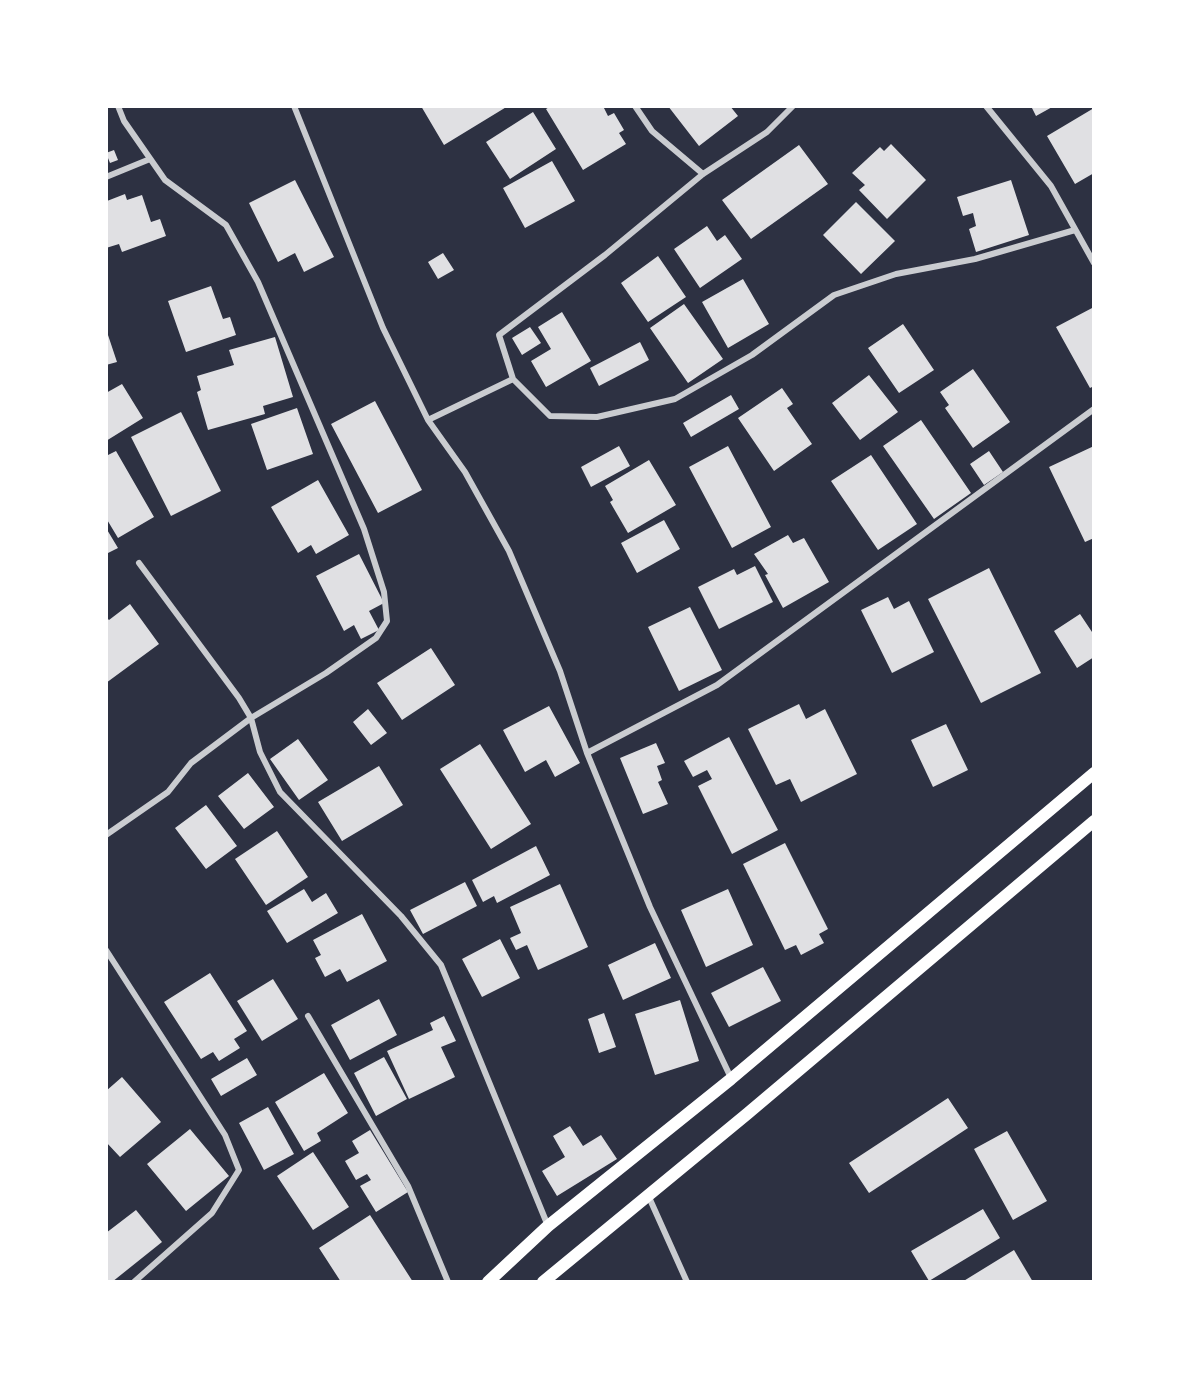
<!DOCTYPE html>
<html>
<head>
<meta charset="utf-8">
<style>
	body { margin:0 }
	#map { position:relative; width:1200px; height:1388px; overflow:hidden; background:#2d3142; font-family:"Crimson Pro",serif }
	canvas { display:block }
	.frame { position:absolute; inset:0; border:108px solid #fff; pointer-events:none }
</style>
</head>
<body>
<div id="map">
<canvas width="1200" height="1388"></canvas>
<div class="frame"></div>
</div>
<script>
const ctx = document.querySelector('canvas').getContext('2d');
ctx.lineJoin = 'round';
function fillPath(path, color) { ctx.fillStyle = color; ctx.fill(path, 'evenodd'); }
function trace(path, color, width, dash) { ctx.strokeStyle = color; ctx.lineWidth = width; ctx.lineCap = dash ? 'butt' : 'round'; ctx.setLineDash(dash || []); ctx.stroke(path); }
const building = new Path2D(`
	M421,106H508L444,145Z
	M551,106H603L608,116L614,113L624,130L619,133L626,144L583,170L546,109Z
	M668,106H730L738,116L699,146Z
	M1031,106H1054L1036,116Z
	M1094,108V173L1075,184L1047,136Z
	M533,112L556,149L510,179L486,142Z
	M891,144L926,180L887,219L859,190L865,185L852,173L880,147L884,151Z
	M799,145L828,184L751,239L722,200Z
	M114,150L118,160L110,163L106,153Z
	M552,161L575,201L525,228L503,188Z
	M295,180L334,257L304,272L295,253L278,262L249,203Z
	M1011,180L1029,235L976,252L969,229L976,226L973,213L963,216L957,197Z
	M125,194L127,200L142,195L151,222L160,219L166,236L122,252L119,244L106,248L107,201Z
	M856,202L895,241L861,274L823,235Z
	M707,226L717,241L725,235L742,259L700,288L674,249Z
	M443,253L454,270L438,279L428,262Z
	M658,256L686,297L648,322L621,283Z
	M743,279L769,324L728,348L702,302Z
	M211,286L223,319L230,317L236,335L186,352L168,301Z
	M684,304L723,359L688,383L650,328Z
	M1094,307V386L1090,388L1056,327Z
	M562,312L591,361L546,387L531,361L551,349L538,327Z
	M903,324L934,370L899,393L868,348Z
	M530,327L541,343L522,355L512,338Z
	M106,329L117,362L106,365Z
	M275,337L293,397L263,406L265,414L208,430L197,392L201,390L197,376L234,365L229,350Z
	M640,342L649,360L599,386L590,368Z
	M973,369L1010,422L973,448L945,408L949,405L940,392Z
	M869,375L898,412L860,440L832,403Z
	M122,384L143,418L106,441V393Z
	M782,388L793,404L787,408L812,444L774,471L738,418Z
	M731,395L739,409L691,437L683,423Z
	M375,401L422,490L378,513L331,424Z
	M297,408L313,454L267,470L251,424Z
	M181,412L221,491L171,516L131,437Z
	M921,420L971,493L934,519L883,446Z
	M619,446L630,466L591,487L581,467Z
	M728,446L771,527L732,548L689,467Z
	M1094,446V538L1085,542L1049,467Z
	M116,451L154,517L118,538L106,518V456Z
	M989,451L1003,472L984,485L970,464Z
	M871,455L917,524L878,550L831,481Z
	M649,460L676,505L628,533L610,502L613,500L605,486Z
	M318,480L349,535L316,554L311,545L298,553L271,507Z
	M664,520L680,549L637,573L621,543Z
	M106,528L118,548L106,554Z
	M788,535L793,543L804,538L829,582L783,608L765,575L768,574L754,554Z
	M359,554L384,603L369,611L379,630L361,639L354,625L344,631L316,576Z
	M755,566L773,602L719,629L698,587L734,569L737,575Z
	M989,568L1041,673L981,703L928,599Z
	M888,597L894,609L909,601L934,652L892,673L861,610Z
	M130,604L159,644L106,683V617L109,620Z
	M690,607L722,670L679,691L648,627Z
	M1080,614L1094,635V657L1077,668L1054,631Z
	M431,648L455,685L402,720L377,683Z
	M799,704L806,719L825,709L857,774L801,802L790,779L776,785L748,729Z
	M549,706L580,763L555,777L546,760L525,772L503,730Z
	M368,709L387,733L371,745L353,722Z
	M946,724L968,770L933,787L911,740Z
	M729,737L778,830L732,854L698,786L712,779L707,770L693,777L684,761Z
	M298,739L328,780L299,800L270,759Z
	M656,743L665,763L657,766L662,780L658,782L668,804L643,814L620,758Z
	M480,744L531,824L491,849L440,769Z
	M379,766L403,805L342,841L318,802Z
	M248,773L274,807L244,829L218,796Z
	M206,805L237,846L206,869L175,828Z
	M277,831L308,877L266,905L235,859Z
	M785,843L828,929L819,934L824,943L801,955L796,945L785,950L743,864Z
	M536,846L550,875L497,903L494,896L483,902L472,880Z
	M465,882L477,906L423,934L410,910Z
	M560,884L588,947L538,970L527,945L516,950L510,938L521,933L510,907Z
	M304,889L312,902L326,893L338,913L287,943L267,911Z
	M728,889L753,945L706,967L681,910Z
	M362,914L387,961L347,982L340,969L325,977L315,958L321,955L313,940Z
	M500,939L520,978L482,997L462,959Z
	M655,943L671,978L623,1000L608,965Z
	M763,967L781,1001L729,1027L711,993Z
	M210,973L247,1031L234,1039L240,1048L219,1061L213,1052L201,1059L164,1002Z
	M273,979L298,1019L262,1041L237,1001Z
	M379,999L397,1035L350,1060L331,1025Z
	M680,1000L699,1061L655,1075L635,1014Z
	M604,1013L616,1047L599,1053L588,1019Z
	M444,1016L456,1041L441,1047L455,1077L409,1099L387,1051L433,1030L430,1023Z
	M384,1057L407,1099L376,1116L354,1073Z
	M247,1058L257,1075L221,1096L211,1079Z
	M324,1073L348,1113L317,1133L321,1141L304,1151L275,1102Z
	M122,1077L161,1122L120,1157L106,1142V1091Z
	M948,1098L968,1128L869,1193L849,1163Z
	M268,1107L294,1154L264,1170L239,1123Z
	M570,1126L583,1146L601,1135L617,1159L557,1196L542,1171L565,1157L553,1136Z
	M190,1129L229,1176L186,1211L147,1164Z
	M370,1130L408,1192L376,1212L360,1186L371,1180L367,1174L356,1180L345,1161L359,1153L352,1141Z
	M1007,1131L1047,1201L1013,1220L974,1149Z
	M313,1152L349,1207L313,1230L277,1176Z
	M983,1209L1000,1238L929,1281L911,1251Z
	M136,1210L162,1242L112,1282H106V1233Z
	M370,1215L413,1282H341L319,1248Z
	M1014,1250L1033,1282H962Z`);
const minor = new Path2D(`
	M294,106L383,328L428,420L465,472L509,551L560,671L587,753L650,907L731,1078
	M635,106L652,131L703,174
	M793,106L767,132L703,174L605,255L499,335L513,379L550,416L597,417L675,399L752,355L834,295L896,274L975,259L1075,230
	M986,106L1051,186L1094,263
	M106,177L150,159
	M428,420L513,379
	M139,563L239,698L251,718L260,752L280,792L401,916L441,965L548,1226
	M587,753L717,685L1094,409
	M106,835L168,792L191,763L251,718L326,673L376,638L387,621L384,592L364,529L258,282L226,225L165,180L124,121L118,106
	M106,950L225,1135L239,1170L212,1213L134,1282
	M308,1016L408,1186L448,1282
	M648,1195L687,1282`);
const secondary = new Path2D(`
	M488,1282L548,1226L731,1079L1094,773
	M543,1282L747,1114L1094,821`);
fillPath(building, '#e0e0e3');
trace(minor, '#caccd0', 6);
trace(secondary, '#fff', 12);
</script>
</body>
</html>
